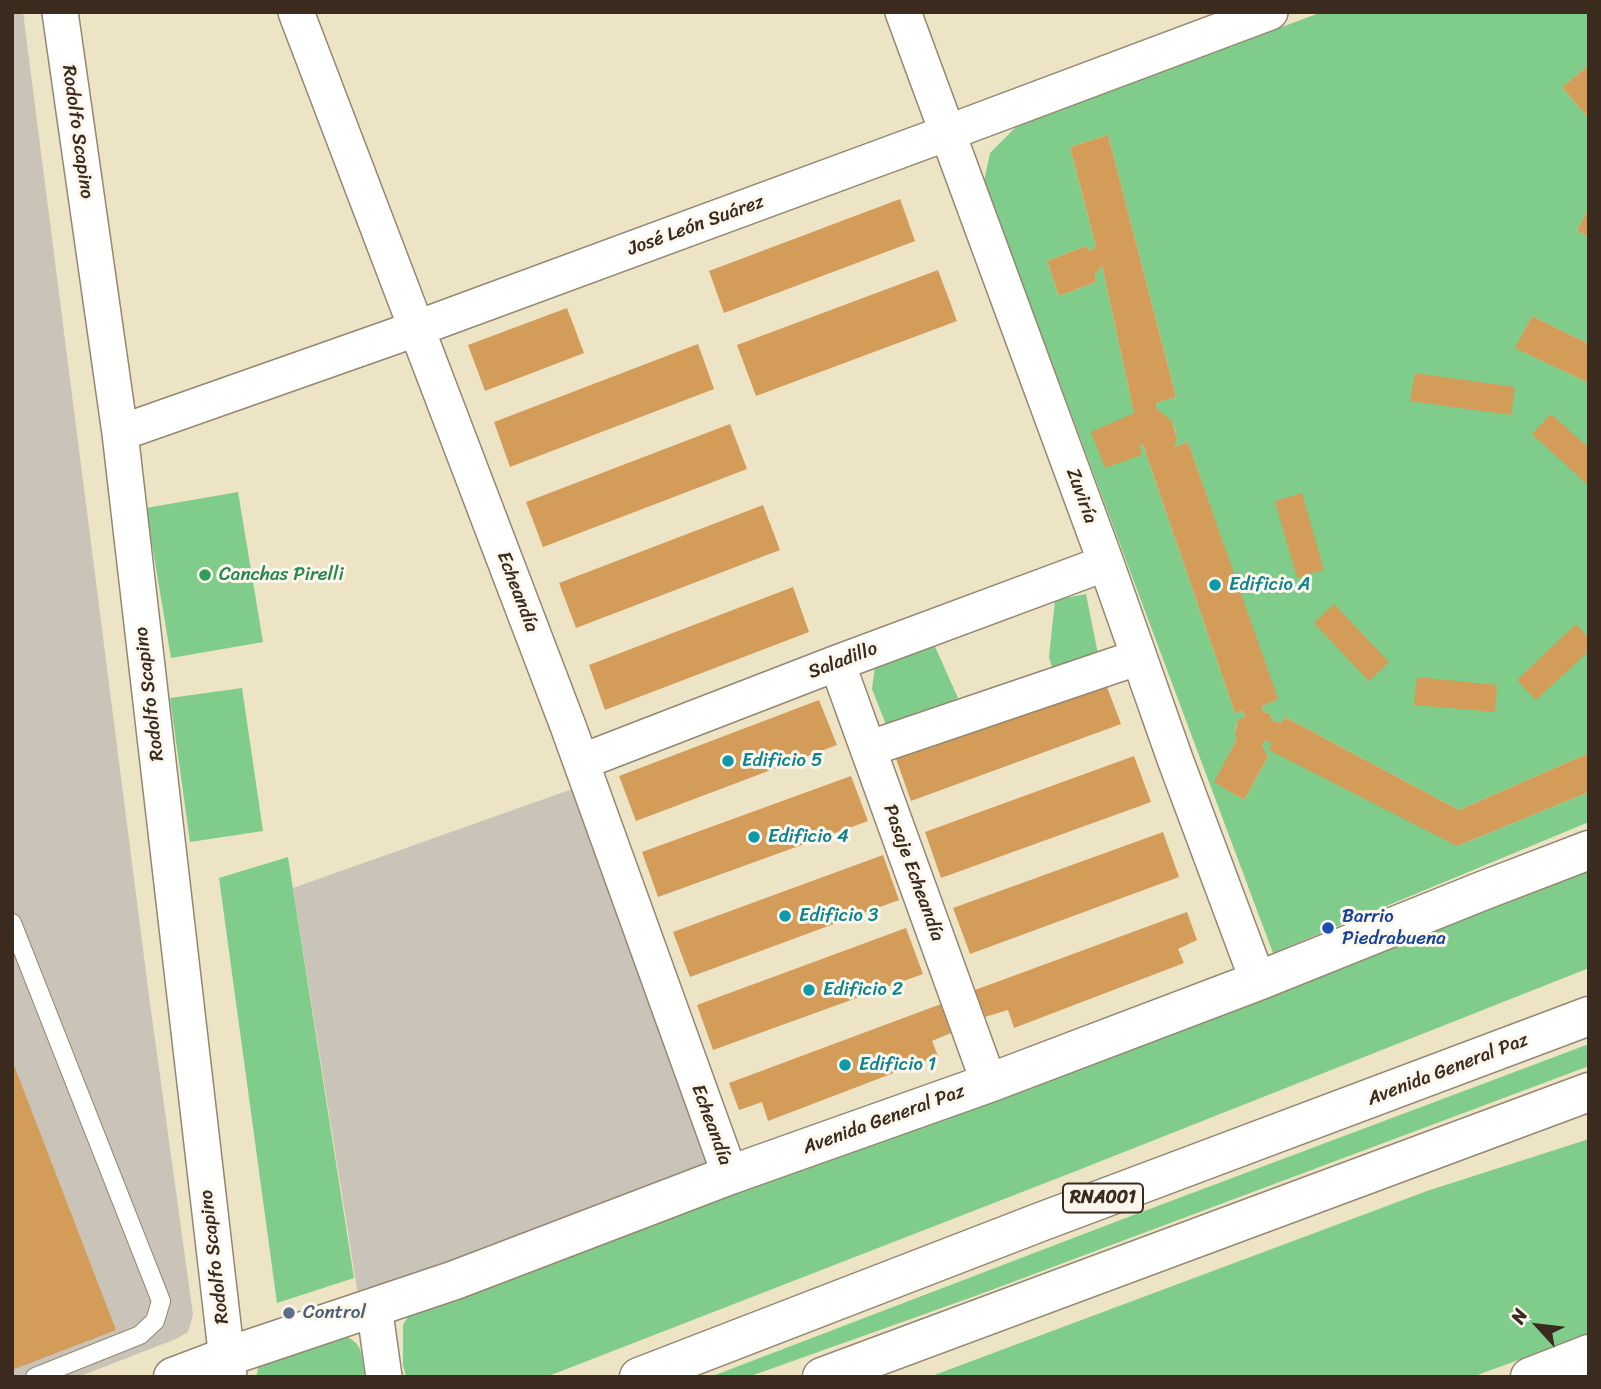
<!DOCTYPE html>
<html>
<head>
<meta charset="utf-8">
<style>
	body { margin:0 }
	#map { position:relative; width:1601px; height:1389px; overflow:hidden; background:#ede4c6; font-family:Sriracha,sans-serif }
	canvas { display:block }
	.frame { position:absolute; inset:0; border:14px solid #3b2a1e; pointer-events:none }
	.north { position:absolute; left:1503px; top:1291px; width:70px; height:70px; -webkit-text-stroke:5px #fbf7ec; paint-order:stroke; rotate:297deg; font-size:19px; font-weight:700; line-height:28px; text-align:center; color:#3b2a1e }
	.north::after { content:''; display:block; margin:auto; width:24px; height:32px; background:#3b2a1e; clip-path:polygon(50% 0,100% 100%,50% 72%,0 100%) }
</style>
</head>
<body>
<div id="map">
<canvas width="1601" height="1389"></canvas>
<div class="frame"></div>
<div class="north">N</div>
</div>
<script>
const ctx = document.querySelector('canvas').getContext('2d');
ctx.lineJoin = 'round';
function fillPath(path, color) { ctx.fillStyle = color; ctx.fill(path, 'evenodd'); }
function trace(path, color, width, dash) { ctx.strokeStyle = color; ctx.lineWidth = width; ctx.lineCap = dash ? 'butt' : 'round'; ctx.setLineDash(dash || []); ctx.stroke(path); }
function write(font, color, halo, rows, align = 'center') {
  ctx.font = font + ' Sriracha,sans-serif'; ctx.lineWidth = 6; ctx.setLineDash([]); ctx.textBaseline = 'middle'; ctx.strokeStyle = halo; ctx.fillStyle = color; for (const [text, x, y, turn = 0] of rows) {
    ctx.save(); ctx.translate(x, y); ctx.rotate((+turn || 0) * Math.PI / 180); ctx.textAlign = isNaN(turn) ? turn : align; if (halo) ctx.strokeText(text, 0, 0); ctx.fillText(text, 0, 0); ctx.restore();
  }
}
const industrial = new Path2D(`
	M12,12H23L149,996L193,1315L188,1332L176,1339L78,1377H12Z
	M578,787L715,1147L709,1168L358,1295L293,888Z`);
const green = new Path2D(`
	M1322,12H1589V65L1562,87L1589,119V207L1577,231L1589,237V344L1532,316L1516,348L1589,383V753L1459,810L1285,717L1281,723L1273,721L1269,713L1263,712L1262,706L1277,699L1188,442L1174,447C1180,426 1171,421 1156,408V403L1176,397L1108,135L1070,147L1096,247L1089,251L1086,246L1047,261L1059,296L1096,282L1095,275L1102,265L1134,413L1139,446L1143,445L1235,713L1243,711L1245,717C1235,720 1234,729 1237,739L1215,782L1244,800L1268,757L1262,745L1266,740L1457,846L1589,792V822L1273,953L984,181L990,153L1017,126Z
	M238,492L263,642L171,658L146,508Z
	M1086,594L1097,649L1104,674L1058,688L1049,657L1055,600Z
	M933,642L958,698L888,730L872,689L875,666Z
	M242,688L263,831L190,842L170,698Z
	M288,857L354,1278L277,1303L219,878Z
	M1589,867V968L1071,1173L546,1377H406L403,1365V1325L414,1307Z
	M1589,1044V1066L978,1295L748,1377H710L1123,1219Z
	M1589,1139V1334L1472,1377H929L1427,1191Z
	M340,1334C365,1343 361,1354 365,1377H256L259,1365Z`);
const building = new Path2D(`
	M1589,65V119L1562,87Z
	M1108,135L1176,397L1156,403V408L1172,421L1177,438L1174,447L1188,442L1278,699L1262,706L1263,712L1269,713L1273,721L1281,723L1285,717L1459,810L1589,753V792L1457,846L1269,750L1272,744L1266,740L1262,745L1268,757L1244,800L1214,782L1237,739L1235,734L1237,723L1239,719L1245,717L1243,711L1235,713L1143,445L1139,446L1142,455L1105,468L1091,432L1134,413L1102,265L1095,275L1096,282L1059,296L1047,261L1086,246L1089,251L1096,247L1070,147Z
	M900,199L915,241L724,313L709,271Z
	M1589,207V237L1577,231Z
	M938,270L957,321L756,396L737,345Z
	M567,308L584,353L485,391L468,345Z
	M1532,316L1589,344V383L1515,348Z
	M698,344L714,389L510,467L494,422Z
	M1415,373L1515,387L1511,415L1410,401Z
	M1551,414L1589,448V486L1532,434Z
	M730,424L747,469L543,547L526,502Z
	M1302,493L1324,570L1297,578L1275,501Z
	M763,505L780,550L576,628L559,583Z
	M793,587L809,632L605,710L589,665Z
	M1334,604L1389,662L1369,681L1314,623Z
	M1576,624L1589,638V651L1536,700L1517,680Z
	M1417,677L1497,685L1495,712L1414,705Z
	M1104,679L1121,724L911,801L895,756Z
	M819,700L837,745L636,821L619,776Z
	M1134,756L1151,802L941,878L925,832Z
	M851,776L868,821L658,897L642,852Z
	M1163,832L1179,877L970,954L953,908Z
	M883,855L899,900L690,977L673,932Z
	M1187,912L1197,940L1178,949L1184,963L1014,1028L1008,1010L985,1017L975,990Z
	M906,928L923,974L713,1050L697,1005Z
	M941,1004L951,1033L932,1041L938,1056L768,1121L762,1102L739,1110L729,1083Z
	M12,1060L116,1330L12,1370Z`);
const lane = new Path2D(`
	M12,923L161,1301L155,1321L140,1335L35,1377`);
const street = new Path2D(`
	M60,12L120,433L229,1377
	M296,12L568,726L730,1175
	M903,12L1106,563L1175,759L1258,981
	M120,433L418,328L947,133L1270,12
	M837,663L989,1083
	M868,749L1139,657
	M581,762L837,663L1106,563
	M374,1306L384,1377`);
const secondary = new Path2D(`
	M173,1377L226,1357L455,1280L730,1175L989,1083L1258,981L1482,891L1589,850
	M1530,1377L1589,1354`);
const highway = new Path2D(`
	M639,1377L1043,1221L1589,1016
	M822,1377L1589,1092`);
const markers = [
	[205,575,7,"#2e9e5b"],
	[1215,585,7,"#0f9aa8"],
	[728,761,7,"#0f9aa8"],
	[754,837,7,"#0f9aa8"],
	[785,916,7,"#0f9aa8"],
	[1328,928,7,"#1a4fb4"],
	[809,990,7,"#0f9aa8"],
	[845,1065,7,"#0f9aa8"],
	[289,1313,7,"#5c6f8a"]
];
const shields = [
	[1103,1198,80]
];
const shieldNames = [
	["RNA001",1103,1198]
];
const streetNames = [
	["Rodolfo Scapino",77,132,82],
	["José León Suárez",696,226,-20],
	["Zuviría",1081,496,70],
	["Echeandía",517,592,69],
	["Saladillo",843,661,-21],
	["Rodolfo Scapino",150,694,-97],
	["Pasaje Echeandía",913,873,70],
	["Avenida General Paz",1448,1070,-21],
	["Avenida General Paz",884,1120,-20],
	["Echeandía",711,1125,70],
	["Rodolfo Scapino",215,1257,-97]
];
const leisureNames = [
	["Canchas Pirelli",219,575]
];
const cultureNames = [
	["Edificio A",1229,585],
	["Edificio 5",742,761],
	["Edificio 4",768,837],
	["Edificio 3",799,916],
	["Edificio 2",823,990],
	["Edificio 1",859,1065]
];
const transitNames = [
	["Barrio",1342,917],
	["Piedrabuena",1342,939]
];
const serviceNames = [
	["Control",303,1313]
];
fillPath(industrial, '#cac3b8');
fillPath(green, '#80cc8a');
fillPath(building, '#d49c59');
trace(lane, '#948772', 20);
trace(street, '#948772', 38);
trace(secondary, '#948772', 41);
trace(highway, '#948772', 41);
trace(lane, '#fff', 18);
trace(street, '#fff', 35);
trace(secondary, '#fff', 38);
trace(highway, '#fff', 38);
for (const [x, y, r, color] of markers) { const dot = new Path2D(); dot.arc(x, y, r, 0, 2 * Math.PI); ctx.fillStyle = color; ctx.fill(dot); trace(dot, '#fbf7ec', 2.5); }
for (const [x, y, w] of shields) { const box = new Path2D(); box.roundRect(x - w / 2, y - 14.5, w, 29, 5); ctx.fillStyle = '#fbf7ec'; ctx.fill(box); trace(box, '#3b2a1e', 2); }
write('bold 18px', '#3b2a1e', null, shieldNames);
write('19px', '#3b2a1e', '#fbf7ec', streetNames);
write('19px', '#27864d', '#fbf7ec', leisureNames, 'left');
write('19px', '#0d838f', '#fbf7ec', cultureNames, 'left');
write('19px', '#164399', '#fbf7ec', transitNames, 'left');
write('19px', '#4e5e75', '#fbf7ec', serviceNames, 'left');
</script>
</body>
</html>
